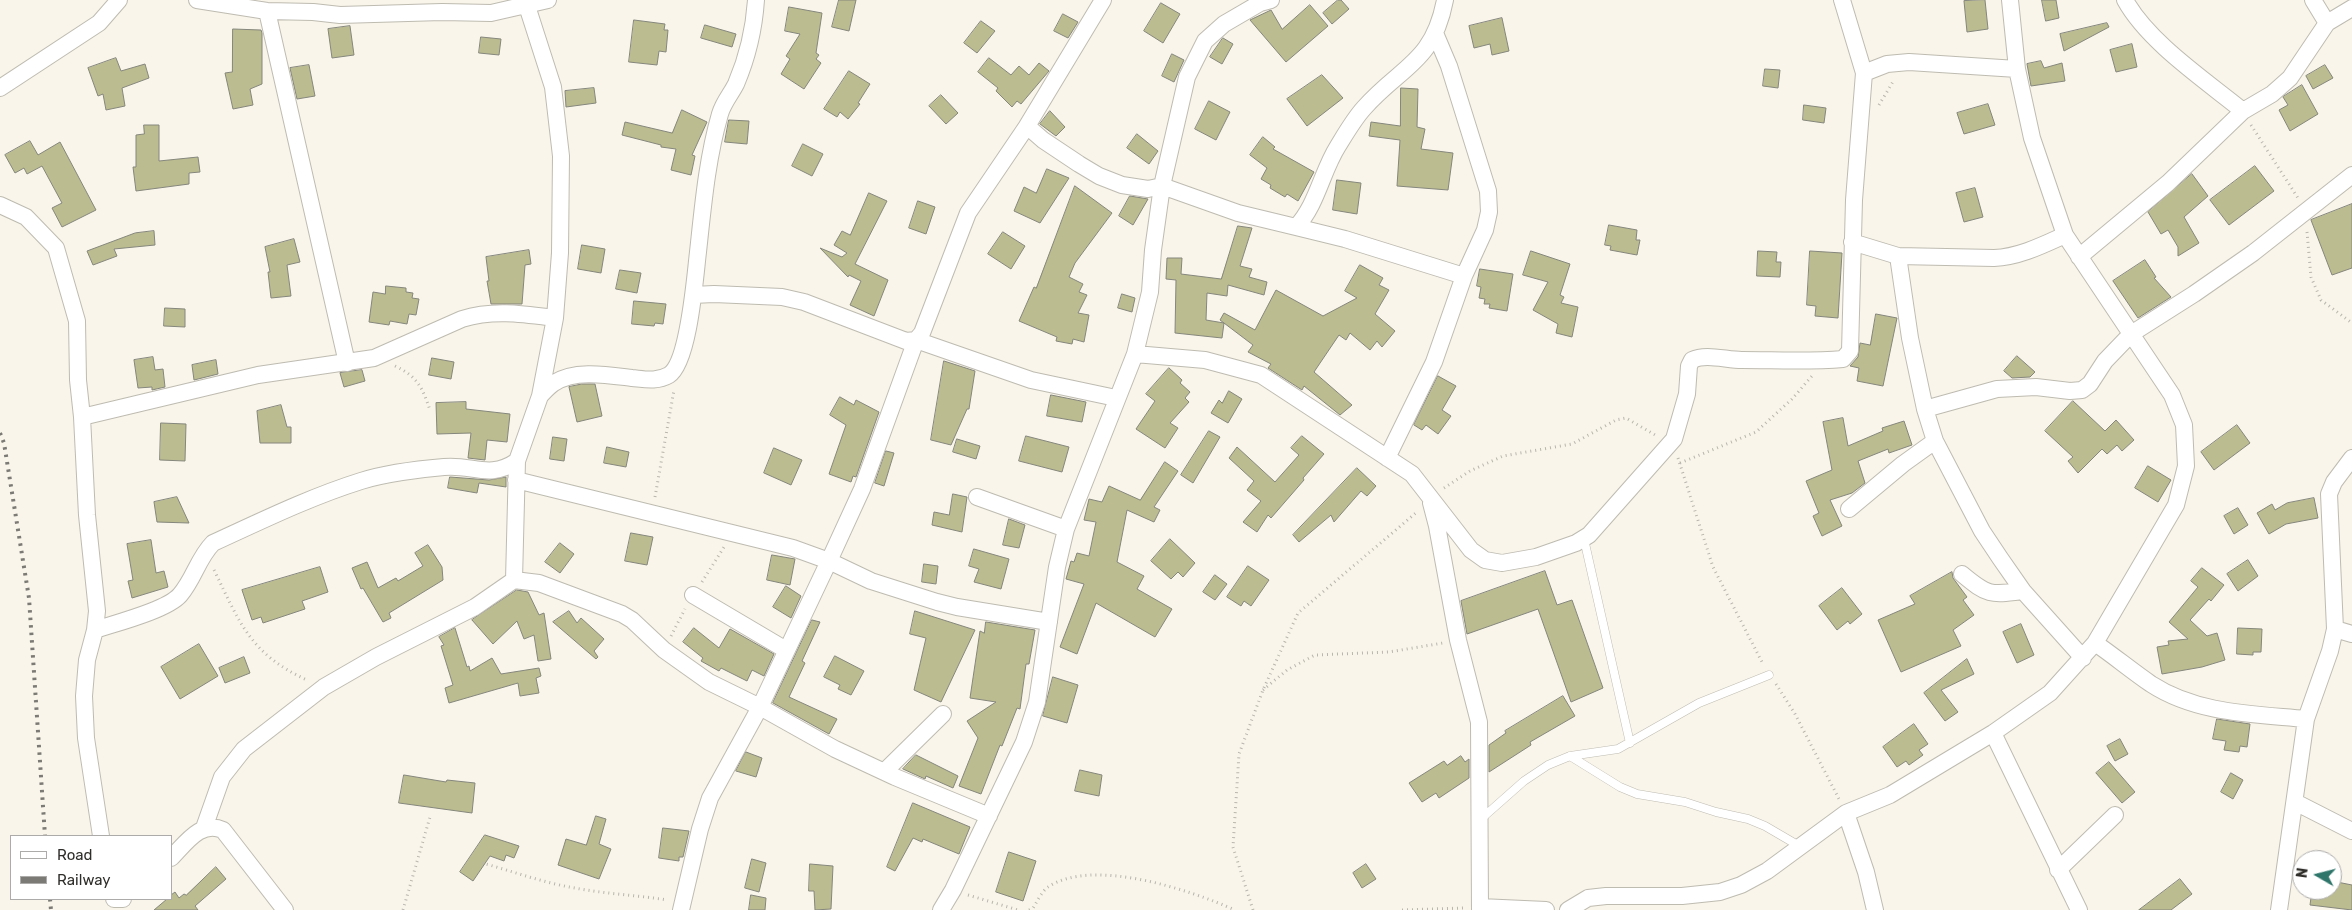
<!DOCTYPE html>
<html>
<head>
<meta charset="utf-8">
<style>
	body { margin:0 }
	#map { position:relative; width:2352px; height:910px; overflow:hidden; background:#f9f5eb; font-family:Rubik,sans-serif }
	canvas { display:block }
	.legend { position:absolute; left:10px; top:835px; width:162px; height:65px; box-sizing:border-box; background:#fff; border:1px solid #acabaa; margin:0; padding:6px 9px; list-style:none; font-size:15px; color:#2f2e2a }
	.legend li { display:flex; align-items:center; gap:10px; height:25px }
	.legend b { width:25px; border:1px solid #acabaa }
	.north { position:absolute; left:2292px; top:850px; width:50px; height:50px; box-sizing:border-box; background:#fff; border:1px solid #acabaa; border-radius:50%; rotate:278deg; font-size:14px; font-weight:700; line-height:20px; text-align:center; color:#2f2e2a }
	.north::after { content:''; display:block; margin:auto; width:18px; height:22px; background:#2f756a; clip-path:polygon(50% 0,100% 100%,50% 72%,0 100%) }
</style>
</head>
<body>
<div id="map">
<canvas width="2352" height="910"></canvas>
<ul class="legend">
<li><b style="height:6px;background:#fff"></b>Road</li>
<li><b style="height:6px;background:#7c7a74"></b>Railway</li>
</ul>
<div class="north">N</div>
</div>
<script>
const ctx = document.querySelector('canvas').getContext('2d');
ctx.lineJoin = 'round';
function fillPath(path, color) { ctx.fillStyle = color; ctx.fill(path, 'evenodd'); }
function trace(path, color, width, dash) { ctx.strokeStyle = color; ctx.lineWidth = width; ctx.lineCap = dash ? 'butt' : 'round'; ctx.setLineDash(dash || []); ctx.stroke(path); }
const building = new Path2D(`
	M839,0H856L849,31L832,27Z
	M1338,0H1341L1349,9L1332,24L1323,13Z
	M1985,0L1988,29L1967,32L1964,1Z
	M2042,0H2056L2059,18L2046,21Z
	M1161,3L1180,14L1163,43L1144,31Z
	M1310,5L1328,26L1286,62L1250,20L1271,10L1282,29Z
	M789,7L822,13L816,53L819,55L816,59L821,63L804,89L781,74L790,59L786,56L800,34L785,31Z
	M1063,14L1078,22L1068,38L1054,31Z
	M1502,18L1509,51L1492,55L1490,44L1474,48L1469,26Z
	M634,20L665,24L664,30H668L666,52L659,51L657,65L629,62Z
	M981,21L995,31L977,53L964,43Z
	M2107,23L2109,27L2064,51L2060,34Z
	M705,25L736,34L732,47L701,38Z
	M350,26L354,55L332,58L328,29Z
	M233,29L261,30L262,33V84L250,89L253,105L233,109L225,73L232,72Z
	M481,37L501,39L499,55L479,53Z
	M1223,38L1233,44L1222,64L1210,57Z
	M2132,44L2137,67L2116,72L2110,50Z
	M1172,54L1184,60L1174,82L1162,76Z
	M116,58L121,71L145,64L149,78L122,88L125,106L106,110L103,94L98,96L88,68Z
	M989,58L1011,75L1019,66L1029,75L1039,63L1049,71L1021,104L1017,101L1012,107L996,91L998,88L978,72Z
	M2041,61L2044,68L2062,63L2065,81L2031,86L2027,64Z
	M309,65L315,96L297,99L290,68Z
	M2325,65L2333,78L2313,89L2306,76Z
	M1765,69L1780,70L1778,88L1763,86Z
	M849,71L870,84L858,103L860,104L848,119L840,112L837,117L824,109Z
	M1322,75L1343,98L1307,126L1287,99Z
	M2302,85L2318,114L2290,131L2279,110L2288,105L2283,97Z
	M594,88L596,103L566,107L565,91Z
	M1401,88L1418,89L1417,127L1425,129L1421,149L1453,153L1448,190L1397,186L1400,140L1369,136L1371,122L1400,126Z
	M941,95L958,113L946,124L929,106Z
	M1209,101L1230,112L1216,140L1195,129Z
	M1988,104L1995,125L1964,134L1957,113Z
	M1804,105L1826,108L1824,123L1803,120Z
	M682,110L707,122L692,155L695,156L691,175L671,170L676,149L661,147V145L622,135L625,122L672,133Z
	M1050,111L1065,127L1056,136L1040,124Z
	M729,120L749,121L747,144L725,142Z
	M144,125H159V161L198,157L200,172L189,173V184L136,191L133,167H136V135L144,134Z
	M1137,134L1158,151L1149,164L1127,148Z
	M1263,137L1275,147L1273,149L1314,172L1298,201L1287,194L1285,197L1270,188L1271,185L1261,179L1267,168L1250,155Z
	M30,141L38,155L60,142L96,210L62,227L52,208L62,203L42,166L27,174L24,168L15,173L5,155Z
	M803,144L823,154L812,176L792,166Z
	M2255,166L2274,191L2229,225L2210,200Z
	M1047,169L1069,178L1040,223L1014,211L1024,187L1036,193Z
	M2192,174L2208,196L2184,217L2199,243L2178,256V247L2168,230L2161,234L2148,212Z
	M1337,180L1361,183L1357,214L1333,210Z
	M1075,186L1112,213L1075,263L1069,277L1083,284L1079,292L1087,295L1078,313L1089,315L1084,342L1073,339L1072,344L1056,341L1057,337L1019,321L1034,287L1036,288Z
	M1975,188L1983,217L1964,222L1956,193Z
	M869,193L887,201L855,264L888,280L874,316L850,305L861,281L849,275L848,277L820,248L842,257L847,253L834,245L842,231L850,235Z
	M1130,196L1148,199L1133,225L1119,216Z
	M918,201L935,207L926,234L909,228Z
	M2352,204V268L2332,275L2311,220Z
	M1609,225L1637,230L1636,240H1640L1637,255L1610,250L1611,246L1605,245Z
	M1238,226L1252,228L1240,266L1252,269L1249,277L1267,282L1264,295L1228,285L1227,296L1207,293L1206,320L1224,323L1222,338L1175,333L1176,280L1166,279L1167,258H1182L1181,274L1221,279Z
	M154,231L155,245L114,249L117,256L93,265L87,251L135,233Z
	M1003,232L1025,246L1011,269L988,254Z
	M294,239L300,262L287,265L291,296L271,298L268,272H270L265,247Z
	M582,245L605,249L601,273L578,269Z
	M529,250L531,264L525,265L522,304H491L487,281H489L486,257Z
	M1531,251L1570,264L1560,295L1564,297L1561,303L1578,307L1572,337L1556,333L1558,324L1533,310L1548,282L1523,275Z
	M1758,251L1777,252L1776,262H1781L1780,277L1757,276Z
	M1810,251L1842,253L1838,318L1815,316L1816,306L1807,305Z
	M2145,260L2156,277L2154,278L2171,297L2138,318L2113,281Z
	M1360,265L1383,278L1379,285L1389,290L1375,314L1395,331L1382,347L1377,341L1370,350L1350,333L1346,340L1339,335L1316,369L1314,372L1352,405L1340,415L1304,386L1302,390L1268,368L1271,364L1248,352L1253,345L1220,320L1224,313L1255,330L1276,290L1323,316L1357,298L1345,291Z
	M1480,269L1513,274L1507,311L1489,308L1490,304H1484L1485,299L1479,298L1481,287L1477,286Z
	M620,270L641,273L637,293L616,289Z
	M386,286L406,288V292L413,293L412,298L419,299L416,315L409,314L407,324L390,321L389,325L369,322L373,292L385,294Z
	M1122,294L1135,298L1132,312L1118,308Z
	M634,301L666,304L663,324L655,323L654,326L632,324Z
	M165,308L185,309V327L164,326Z
	M1876,314L1897,318L1883,386L1857,381L1859,368L1850,366L1858,357L1860,343L1870,345Z
	M2017,356L2035,372L2030,377L2012,378L2004,371Z
	M153,357L155,370L163,369L165,387L152,390V387L138,388L134,360Z
	M432,358L454,362L451,379L429,375Z
	M216,360L218,374L194,380L192,365Z
	M944,361L975,371L969,409H967L951,445L931,440Z
	M1169,368L1182,380L1180,383L1190,392L1185,398L1189,402L1170,423L1178,428L1165,448L1136,429L1155,401L1146,394Z
	M362,370L365,381L344,387L340,373Z
	M1438,376L1456,386L1442,410L1451,416L1438,434L1426,425L1422,430L1414,425Z
	M582,384H595L602,416L577,422L569,387Z
	M1229,391L1242,399L1228,423L1211,413L1219,400L1222,403Z
	M1051,395L1086,402L1082,422L1047,416Z
	M840,397L854,405L856,400L879,412L856,477L853,476L851,482L829,474L846,425L830,415Z
	M2073,401L2105,431L2116,420L2134,440L2122,451L2117,445L2107,454L2102,449L2078,473L2068,461L2073,457L2045,431Z
	M466,402V409L510,414L507,442L487,440L485,460L468,458L471,433L437,434L436,403Z
	M281,405L287,427H291V443H260L257,411Z
	M1843,418L1848,446L1883,431L1882,428L1904,421L1912,445L1889,453L1888,449L1858,461L1865,483L1852,493L1830,500L1842,526L1822,536L1813,516L1819,513L1806,481L1832,470L1823,422Z
	M161,423L186,424L185,461L160,460Z
	M2237,425L2250,443L2214,470L2201,452Z
	M1209,431L1220,437L1193,483L1181,475Z
	M1026,436L1069,447L1062,472L1019,461Z
	M1302,436L1324,454L1303,478L1304,480L1271,518L1268,515L1257,532L1243,522L1261,501L1247,490L1254,481L1229,458L1237,447L1275,482L1299,455L1291,448Z
	M553,437L567,439L564,461L550,459Z
	M957,439L980,446L976,459L953,452Z
	M607,447L629,452L626,467L604,463Z
	M774,448L802,460L791,485L764,473Z
	M886,451L894,453L884,486L875,483Z
	M1165,462L1178,471L1154,507L1160,510L1154,522L1127,510L1117,562L1144,576L1137,589L1172,609L1155,637L1096,603L1077,654L1060,647L1084,584L1066,579L1071,561L1074,562L1077,553L1089,556L1096,522L1084,520L1089,499L1102,502L1109,486L1140,500Z
	M2148,466L2171,480L2158,502L2135,488Z
	M1357,468L1376,486L1367,496L1361,491L1334,522L1331,515L1299,542L1293,535Z
	M450,477L489,480L506,477V487L479,483L477,493L448,488Z
	M953,494L967,497L962,532L932,525L934,512L949,515Z
	M177,497L189,523L157,522L154,502Z
	M2314,498L2318,518L2286,524L2269,534L2257,513L2272,504L2275,510L2287,503Z
	M2238,508L2248,525L2234,534L2224,516Z
	M1009,519L1025,525L1019,548L1003,545Z
	M631,533L653,537L647,565L625,561Z
	M1170,539L1195,563L1183,577L1178,572L1171,579L1151,561Z
	M151,540L156,573L164,571L168,587L132,598L128,581L133,580L127,544Z
	M560,543L574,554L560,573L545,562Z
	M428,545L442,567L443,580L389,613L391,618L383,622L363,588L361,589L352,568L367,562L378,588L396,578L398,581L423,566L415,553Z
	M974,549L1009,559L1001,589L974,582L979,569L969,566Z
	M772,555L795,559L790,585L767,580Z
	M2248,560L2258,576L2238,591L2227,574Z
	M924,564L938,566L936,584L922,582Z
	M1248,566L1269,580L1251,606L1244,601L1241,606L1227,597Z
	M320,567L328,592L302,601L305,609L263,623L261,617L252,620L242,590Z
	M2202,568L2224,585L2211,601L2209,599L2190,620L2207,636L2217,633L2225,660L2202,667L2162,674L2157,647L2169,645L2168,641L2188,639L2169,622L2198,587L2191,581Z
	M1545,571L1557,605L1572,600L1603,688L1571,702L1538,609L1467,634L1461,601Z
	M1952,572L1953,578L1967,597L1963,600L1974,615L1953,630L1961,646L1901,672L1878,620L1915,604L1910,596Z
	M1215,575L1227,584L1215,600L1203,592Z
	M786,586L801,596L791,618L773,607Z
	M1842,588L1862,614L1850,624L1848,621L1837,630L1819,606Z
	M517,590L528,592L539,615L544,613L551,659L538,661L534,635L524,639L517,621L493,644L472,620Z
	M569,611L577,623L581,618L604,639L594,651L598,657L596,659L553,622Z
	M915,611L975,630L941,702L914,690L926,638L910,634Z
	M812,620L820,622L802,661L805,663L789,697L837,719L829,734L773,703Z
	M986,622L1035,630L1029,664H1026L1020,709L1017,708L1002,746L1000,745L981,794L959,786L978,738L967,721L996,702L970,698L980,631L984,633Z
	M2021,624L2034,655L2017,663L2003,632Z
	M455,628L467,667L469,666L470,671L492,658L501,674L539,668L541,676L536,678L539,693L520,696L518,683L449,703L445,688L453,685L441,646L444,645L439,637Z
	M694,628L719,648L730,629L774,654L764,676L752,670L747,681L721,668L719,671L701,661L703,658L683,642Z
	M2238,628L2262,629L2261,652H2253V655L2237,654Z
	M199,644L218,676L180,699L161,667Z
	M835,656L864,671L851,695L838,689L840,685L824,677Z
	M244,657L250,673L225,683L219,668Z
	M1967,659L1974,674L1941,690L1958,712L1945,721L1924,693Z
	M1053,677L1078,685L1067,723L1043,716Z
	M1563,696L1575,716L1530,742L1531,745L1489,772V745L1506,733L1505,731Z
	M2217,719L2250,724L2247,747L2240,746L2239,752L2224,750L2226,741L2213,739Z
	M1914,724L1928,744L1919,750L1923,755L1909,765L1906,761L1897,767L1883,747Z
	M2120,739L2128,754L2115,761L2107,746Z
	M746,752L762,758L756,777L736,771Z
	M916,755L958,776L953,788L926,776L925,779L903,769Z
	M1461,756L1465,762L1469,759V778L1439,798L1436,793L1422,802L1409,783L1444,761L1447,765Z
	M2109,762L2135,792L2122,803L2096,773Z
	M1080,770L1102,775L1099,796L1075,791Z
	M2231,773L2243,780L2233,799L2221,792Z
	M404,775L446,782L447,780L475,783L472,813L399,803Z
	M913,803L970,827L959,854L923,839L922,842L913,838L895,871L887,867Z
	M596,816L606,819L599,844L611,849L599,879L558,865L566,839L586,845Z
	M663,828L689,831L683,857H679V861L659,858Z
	M485,835L519,846L514,858L506,855L504,861L490,856L473,881L460,872Z
	M1009,852L1036,861L1023,901L996,892Z
	M752,859L766,863L759,892L745,888Z
	M810,864L833,866L831,909L815,910L814,891H809Z
	M1366,864L1376,879L1362,888L1353,873Z
	M216,867L226,879L195,906L198,910H154L167,899H171V895L175,892L179,898L184,894L186,895Z
	M2180,879L2192,894L2171,910H2139Z
	M2332,881L2352,885V910L2310,905L2312,890H2332Z
	M751,895L766,898L765,910H749Z`);
const path = new Path2D(`
	M1879,105L1894,80
	M2251,125L2298,198
	M2307,232L2311,277L2321,300L2352,323
	M395,366C418,377 422,387 430,410
	M1678,458L1713,567L1763,664
	M1680,463L1756,432L1792,399L1812,376
	M1444,488L1470,471L1503,456L1572,444L1616,420L1626,418L1657,436
	M655,497L674,390
	M214,570C240,623 250,654 307,680
	M702,582L724,547
	M671,636L685,609
	M1776,684L1795,714L1839,799
	M1263,690L1287,670L1315,655L1389,652L1443,643
	M482,863C512,871 544,883 575,888C606,894 636,895 667,900
	M968,895L1018,910
	M403,910L430,817
	M1029,910L1033,908C1037,902 1042,891 1048,887C1093,857 1190,890 1235,910
	M1253,910L1233,847L1239,754L1263,690L1298,613L1417,512
	M1402,910L1464,908`);
const lane = new Path2D(`
	M1584,539L1630,743
	M1570,756L1620,787L1637,794L1685,802L1716,812L1748,819L1765,826L1801,847
	M1481,819L1524,781L1548,765L1570,756L1618,749L1699,703L1769,675`);
const street = new Path2D(`
	M197,0L267,11L313,12L340,15L442,12L491,13L548,0
	M2125,0C2148,42 2205,80 2243,111
	M2313,0L2327,23
	M267,11L347,363
	M1864,73L1887,64L1909,62L2017,69
	M0,88L99,23L119,0
	M1027,126L1103,0
	M0,205L26,217L56,248L77,321L78,380L82,417L87,515L97,611L95,630L87,660L84,696L86,738L101,836
	M1296,227L1345,239L1464,276
	M1852,242L1898,256L1994,258C2019,257 2043,245 2065,235
	M1898,256L1910,338L1925,409L1935,441L1982,531L2000,558L2023,591L2083,658
	M2079,257L2168,183L2243,111L2272,94L2290,78L2327,23L2352,8
	M693,295L714,294L782,297L804,302L906,341L916,340L922,333L968,213L1027,126L1043,140L1079,164L1099,176L1122,185L1148,189L1162,186L1238,213L1296,227C1317,205 1322,171 1338,146C1346,133 1354,119 1364,108C1401,66 1433,63 1445,0
	M1135,354L1205,360L1261,375L1412,474L1471,550L1485,560L1502,563L1536,557L1576,543L1589,535L1674,439L1687,394L1689,366L1692,360C1706,353 1726,360 1742,360C1775,360 1809,362 1843,359L1850,351L1854,200L1864,73L1842,0
	M540,396C544,392 549,386 554,383C575,369 608,375 632,378C644,379 657,382 669,375C689,362 695,277 698,252C703,206 707,159 720,114C723,103 731,94 736,84C748,56 754,30 756,0
	M1925,409L1997,389L2036,387L2070,391L2082,390L2090,384L2105,361L2131,334L2194,294L2253,253L2352,175
	M82,417L258,375L374,358L462,319C493,309 524,314 555,318
	M1387,458L1434,362L1464,276L1485,230L1489,212L1488,191L1449,66L1435,33
	M516,480L793,548L829,561L871,581L937,602L957,607L1049,622
	M977,497L1066,529
	M1431,503L1437,526L1458,640L1479,722L1480,910
	M1849,509L1903,464L1935,441
	M1962,574C1988,596 1991,595 2023,591
	M514,580L539,583L622,614L632,620L664,650L709,682L760,707L835,749L895,777L989,816
	M693,595L786,650
	M2335,629L2352,634
	M95,630C116,623 167,610 180,595C194,579 198,558 213,543C261,521 310,497 361,481C383,474 420,469 444,467C473,464 489,480 517,461
	M2095,643C2114,656 2132,671 2151,684C2197,714 2254,714 2306,719
	M1993,733L2079,910
	M884,772L943,714
	M2295,802L2352,831
	M1846,813L1866,872L1875,910
	M204,828L222,777L244,749L324,687L376,657L475,607L514,580L517,461L540,396L555,318L560,253L561,156L553,87L527,6
	M171,858C186,843 201,820 223,830L285,910
	M2058,870L2115,815
	M114,899H123
	M1480,907L1546,910
	M681,910L700,829L710,798L760,707L829,561L862,489L916,340L1031,380L1116,398
	M941,910L953,890L1024,742L1037,702L1057,567L1066,529L1135,354L1150,292L1153,250L1162,186L1187,77L1205,41L1224,24L1260,3L1271,0
	M1568,910L1588,898L1606,896H1682L1720,892L1741,885L1767,871L1846,813L1890,795L1993,733L2050,693L2095,643L2176,505L2186,466L2184,425L2172,395L2065,235L2032,138L2017,69L2010,0
	M2279,910L2306,719L2330,651L2335,629L2329,494L2334,482L2352,458`);
const rail = new Path2D(`
	M0,433L4,443L29,598L45,836
	M50,899L51,910`);
fillPath(building, '#bbbc8f');
trace(building, '#85867c', 1);
trace(lane, '#bebbb1', 9);
trace(street, '#bebbb1', 18);
trace(path, '#b8b5ad', 3, [1, 4]);
trace(lane, '#fff', 8);
trace(street, '#fff', 16);
trace(rail, '#7c7a74', 4, [2.5, 5]);
</script>
</body>
</html>
